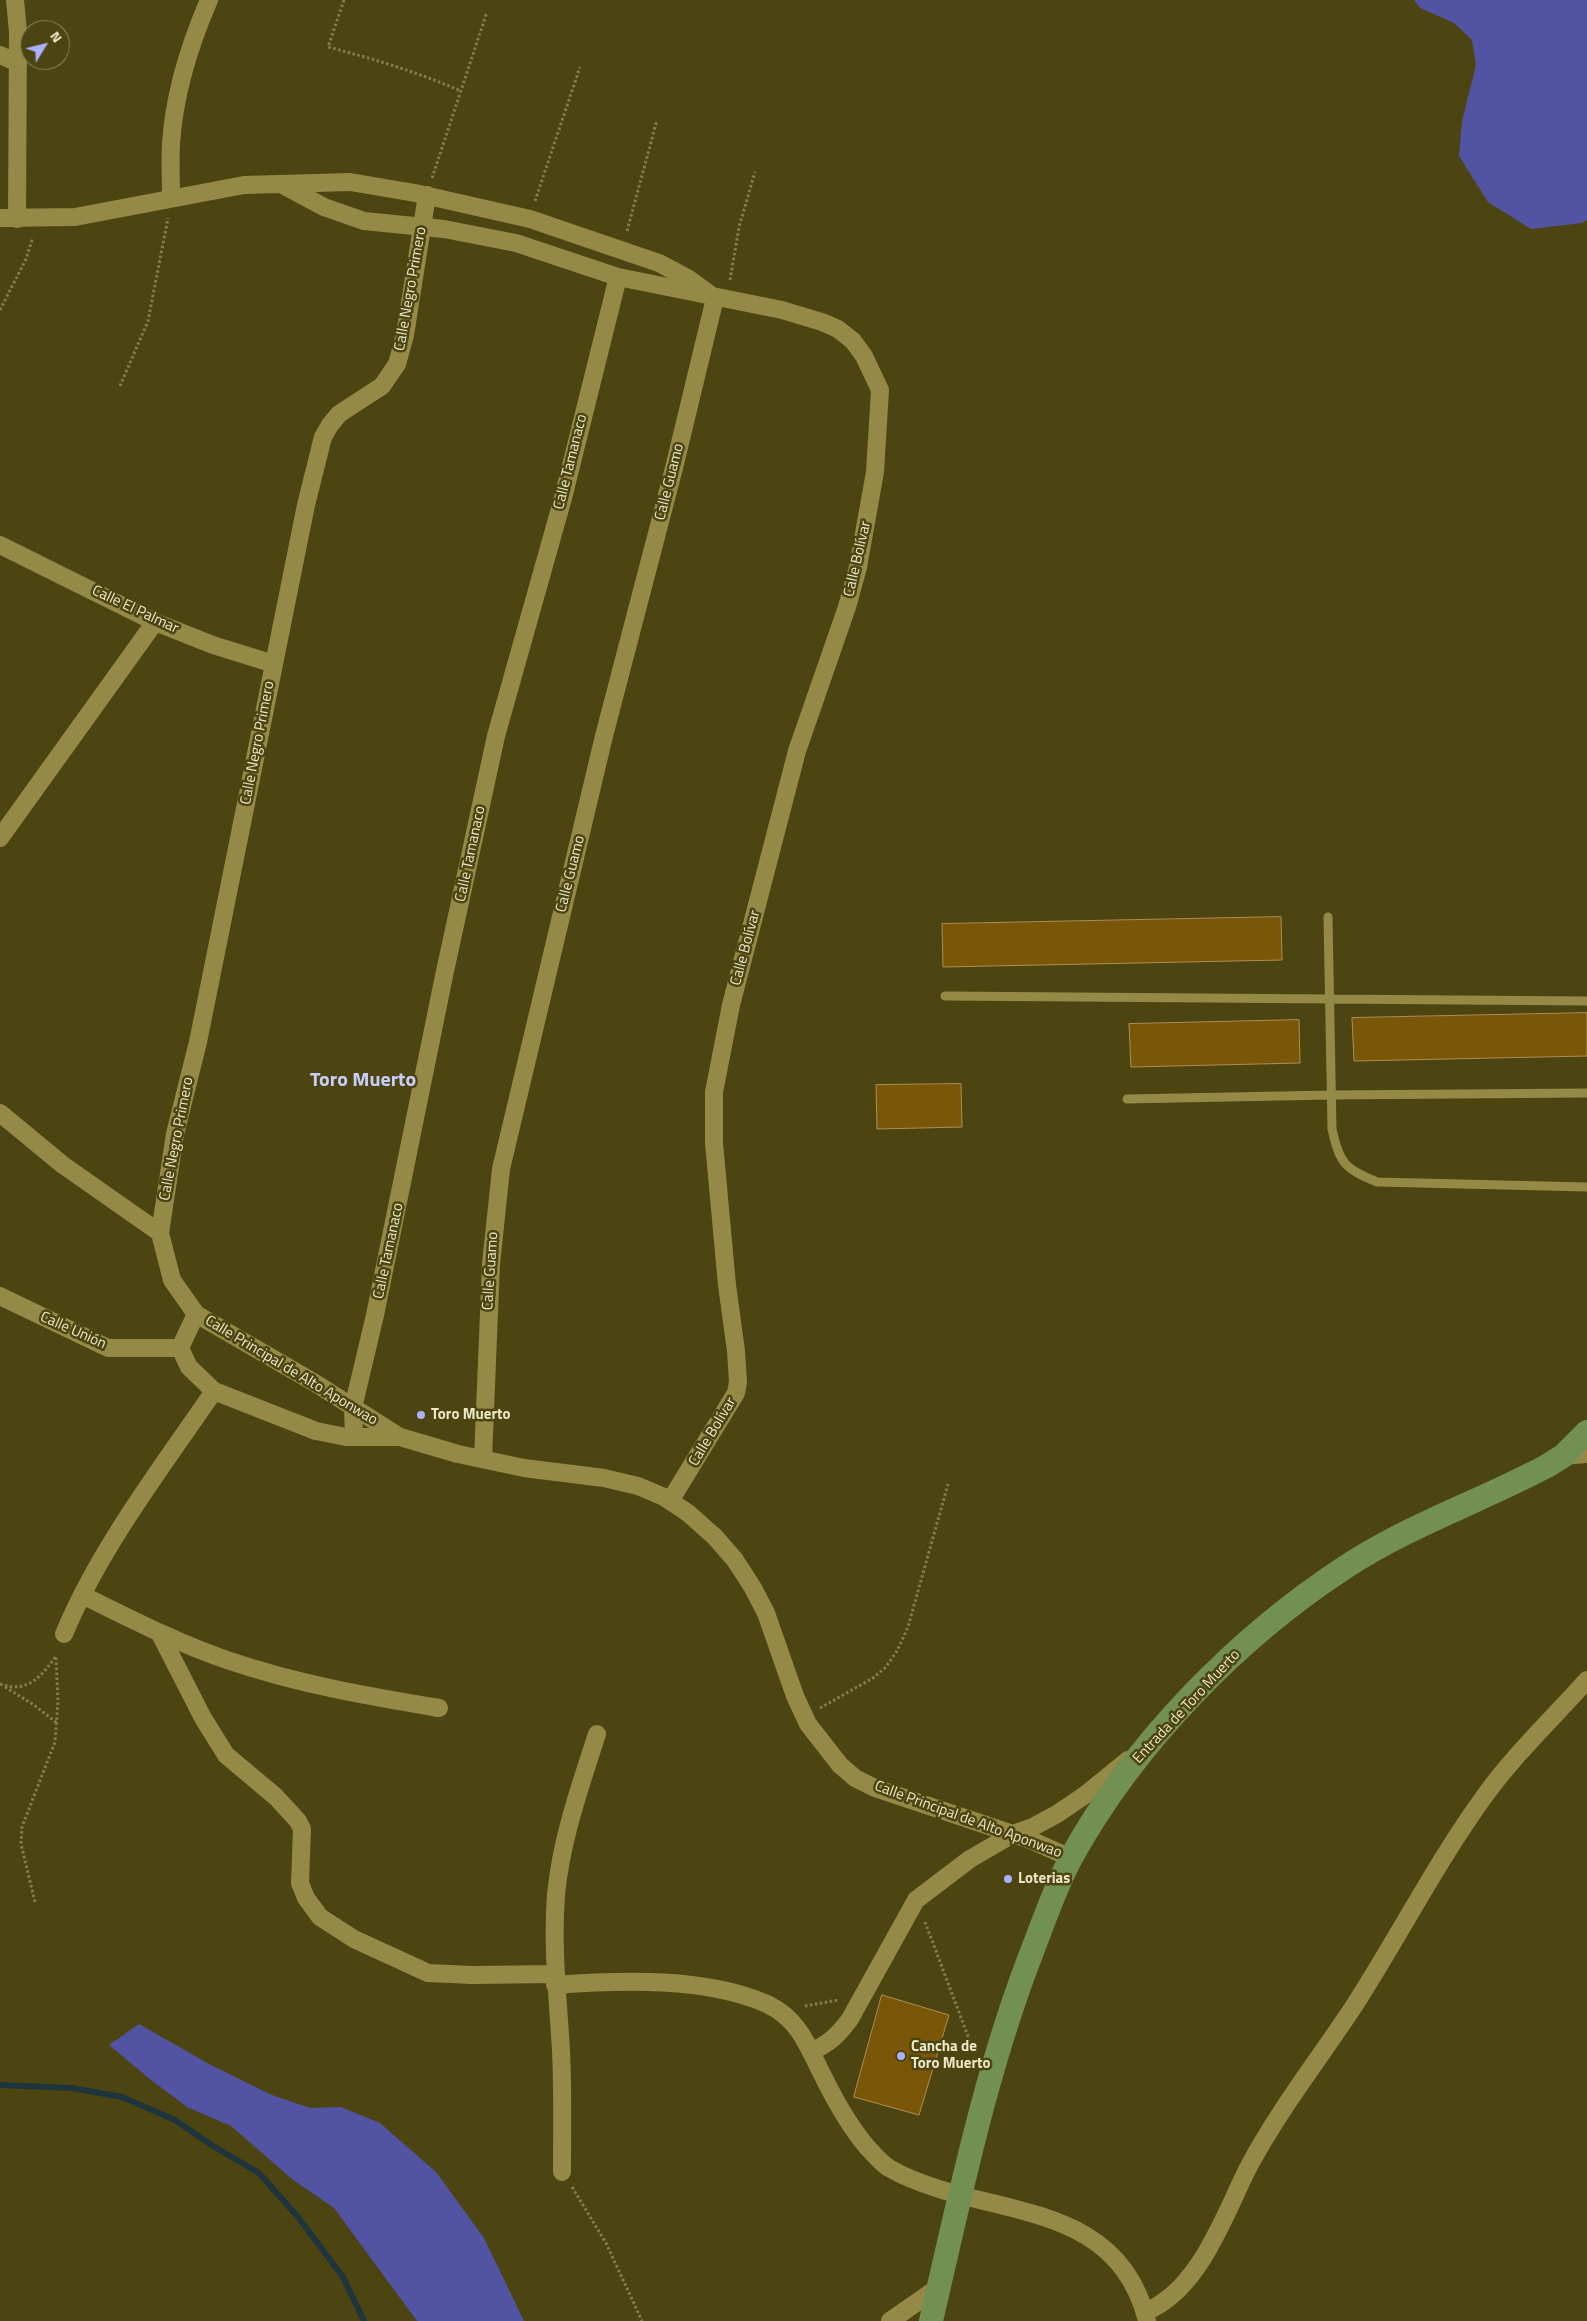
<!DOCTYPE html>
<html>
<head>
<meta charset="utf-8">
<style>
	body { margin:0 }
	#map { position:relative; width:1587px; height:2321px; overflow:hidden; background:#4d4511; font-family:"Titillium Web",sans-serif }
	canvas { display:block }
	.north { position:absolute; left:20px; top:20px; width:50px; height:50px; box-sizing:border-box; background:#4d4511; border:1px solid #8d8659; border-radius:50%; rotate:54deg; font-size:14px; font-weight:700; line-height:20px; text-align:center; color:#ece7c6 }
	.north::after { content:''; display:block; margin:auto; width:18px; height:22px; background:#aab0fc; clip-path:polygon(50% 0,100% 100%,50% 72%,0 100%) }
</style>
</head>
<body>
<div id="map">
<canvas width="1587" height="2321"></canvas>
<div class="north">N</div>
</div>
<script>
const ctx = document.querySelector('canvas').getContext('2d');
ctx.lineJoin = 'round';
function fillPath(path, color) { ctx.fillStyle = color; ctx.fill(path, 'evenodd'); }
function trace(path, color, width, dash) { ctx.strokeStyle = color; ctx.lineWidth = width; ctx.lineCap = dash ? 'butt' : 'round'; ctx.setLineDash(dash || []); ctx.stroke(path); }
function write(font, color, halo, rows, align = 'center') {
  ctx.font = font + ' "Titillium Web",sans-serif'; ctx.lineWidth = 5; ctx.setLineDash([]); ctx.textBaseline = 'middle'; ctx.strokeStyle = halo; ctx.fillStyle = color; for (const [text, x, y, turn = 0] of rows) {
    ctx.save(); ctx.translate(x, y); ctx.rotate((+turn || 0) * Math.PI / 180); ctx.textAlign = isNaN(turn) ? turn : align; if (halo) ctx.strokeText(text, 0, 0); ctx.fillText(text, 0, 0); ctx.restore();
  }
}
const green = new Path2D(`
	M1414,0H1587V220L1582,223L1531,229L1488,202L1459,156L1462,121L1476,65L1472,40L1454,23L1420,8Z
	M139,2024L209,2064L272,2095L310,2108L341,2107L380,2123L436,2172L484,2238L524,2321H417L334,2208L292,2179L231,2126L187,2107L151,2080L109,2045Z`);
const stream = new Path2D(`
	M0,2085L72,2088L122,2097L175,2120L213,2146L259,2173L298,2217L343,2277L364,2321`);
const building = new Path2D(`
	M1281,917L1282,960L943,967L942,924Z
	M1587,1013V1056L1354,1061L1352,1018Z
	M1299,1020L1300,1063L1131,1067L1129,1024Z
	M961,1084L962,1127L877,1129L876,1085Z
	M882,1995L949,2015L919,2115L854,2097Z`);
const path = new Path2D(`
	M344,0L328,47C374,59 417,72 461,91
	M432,178L487,12
	M535,201L580,67
	M627,231L657,120
	M730,280L739,227L755,172
	M0,310L26,259L33,237
	M120,386L148,321L168,218
	M0,1684C27,1694 42,1676 56,1656
	M5,1687L34,1705L57,1723
	M820,1708L873,1678L885,1668L897,1651L908,1627L948,1484
	M35,1902L21,1844L22,1827L55,1742L58,1702L56,1656
	M925,1922L974,2052
	M805,2006L838,2000
	M572,2187L606,2243L642,2321`);
const lane = new Path2D(`
	M1328,917L1332,1129C1340,1164 1344,1168 1377,1182L1587,1187
	M945,996L1587,1001
	M1127,1099L1331,1095L1587,1093`);
const street = new Path2D(`
	M15,0L18,32L17,219
	M0,55L18,63
	M281,184L324,207L364,221L444,229L516,243L618,277L782,310L822,322L838,329L853,341L864,356L880,390L875,472L858,567L847,607L797,751L731,1005L714,1092V1143L727,1285L736,1351L738,1382L736,1393L670,1501
	M427,195L405,335L397,364L382,386L339,414L330,425L323,437L306,505L198,1042L175,1134L160,1233L172,1280L196,1314L315,1383L400,1437L458,1454L524,1468L604,1478L638,1486L664,1497L688,1513L715,1537L735,1560L753,1588L766,1613L795,1696L808,1724L840,1765L855,1778L875,1788L1028,1839L1071,1858
	M171,198C171,180 170,162 171,144C174,96 190,44 209,0
	M0,218L75,217L244,185L350,182L415,193L530,219L659,263L689,279L715,298L674,468L604,736L501,1169L491,1264L483,1459
	M0,545L155,622L213,645L274,664
	M0,838L155,622
	M0,1113L63,1165L160,1233
	M0,1296L108,1348H180
	M180,1348L189,1367L214,1391L316,1431L346,1437H400
	M180,1348L196,1314
	M354,1437L353,1408L375,1315L444,976L496,736L563,498L618,277
	M1563,1456L1587,1454
	M82,1595C129,1618 177,1643 227,1660C297,1684 367,1696 439,1708
	M159,1632L203,1718L226,1755L276,1797L298,1821L302,1829L300,1883L306,1898L320,1917L354,1939L428,1973L472,1975L554,1974
	M64,1634C99,1549 162,1467 214,1391
	M555,1985C621,1980 706,1977 767,2004C801,2020 809,2050 825,2080C837,2104 850,2127 867,2147C874,2154 881,2163 889,2168C980,2220 1116,2193 1147,2321
	M812,2051C829,2044 839,2034 850,2019L916,1900L970,1859L1013,1834L1033,1827L1057,1814L1085,1795L1128,1760
	M562,2172C562,2132 563,2091 561,2051C558,1998 552,1948 556,1895C561,1840 580,1787 597,1734
	M1145,2312C1200,2290 1224,2215 1249,2166C1279,2110 1319,2059 1354,2006C1399,1936 1437,1861 1486,1794C1516,1753 1554,1717 1587,1680
	M890,2321L939,2287`);
const secondary = new Path2D(`
	M931,2321C960,2196 986,2069 1033,1949C1045,1918 1056,1885 1072,1856C1135,1742 1238,1637 1347,1566C1410,1525 1481,1501 1547,1466L1563,1456L1587,1432`);
const markers = [
	[421,1415,5,"#aab0fc"],
	[1008,1879,5,"#aab0fc"],
	[901,2056,5,"#aab0fc"]
];
const streetNames = [
	["Calle Negro Primero",411,289,-80],
	["Calle Tamanaco",571,462,-76],
	["Calle Guamo",670,482,-76],
	["Calle Bolívar",858,559,-77],
	["Calle El Palmar",135,610,25],
	["Calle Negro Primero",258,743,-79],
	["Calle Tamanaco",471,854,-78],
	["Calle Guamo",571,874,-76],
	["Calle Bolívar",746,948,-75],
	["Calle Negro Primero",177,1139,-79],
	["Calle Tamanaco",389,1251,-78],
	["Calle Guamo",491,1271,-86],
	["Calle Unión",73,1331,24],
	["Calle Principal de Alto Aponwao",291,1371,31],
	["Calle Bolívar",713,1432,-59],
	["Entrada de Toro Muerto",1187,1707,-47],
	["Calle Principal de Alto Aponwao",968,1820,20]
];
const poiNames = [
	["Toro Muerto",431,1415],
	["Loterias",1018,1879],
	["Cancha de",911,2047],
	["Toro Muerto",911,2064]
];
const districtNames = [
	["Toro Muerto",363,1081]
];
fillPath(green, '#5253a2');
trace(stream, '#1e353d', 6);
fillPath(building, '#7a5608');
trace(building, '#b08e52', 1);
trace(path, '#847d4f', 3, [2.5, 2.5]);
trace(lane, '#948947', 9);
trace(street, '#948947', 18);
trace(secondary, '#739053', 24);
for (const [x, y, r, color] of markers) { const dot = new Path2D(); dot.arc(x, y, r, 0, 2 * Math.PI); ctx.fillStyle = color; ctx.fill(dot); trace(dot, '#4d4511', 2); }
write('15px', '#ece7c6', '#4d4511', streetNames);
write('bold 15px', '#ece7c6', '#4d4511', poiNames, 'left');
write('bold 20px', '#c9cef9', '#4d4511', districtNames);
</script>
</body>
</html>
